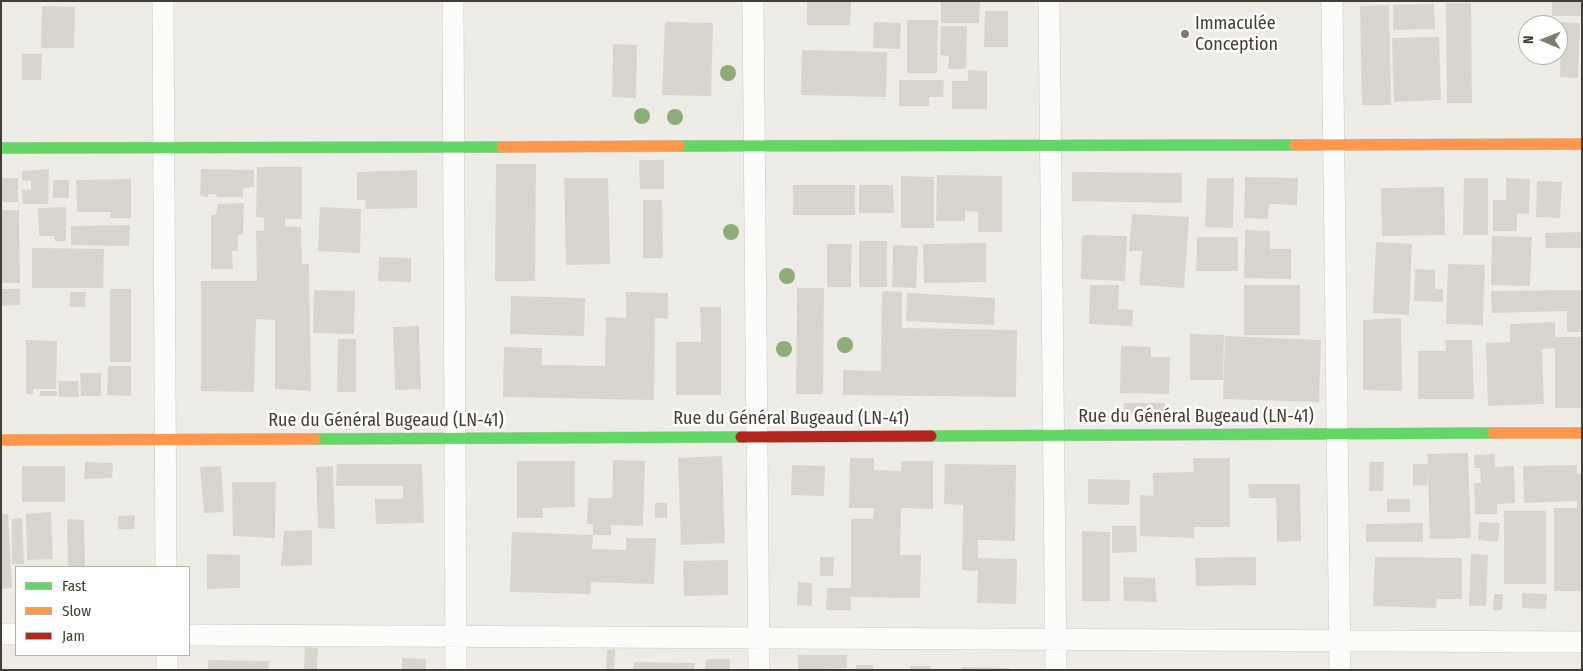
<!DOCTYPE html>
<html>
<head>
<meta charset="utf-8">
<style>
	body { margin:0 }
	#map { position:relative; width:1583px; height:671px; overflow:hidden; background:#eeece6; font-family:"Fira Sans Condensed",sans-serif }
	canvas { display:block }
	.frame { position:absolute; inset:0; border:2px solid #443e32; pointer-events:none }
	.legend { position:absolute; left:15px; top:566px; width:175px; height:90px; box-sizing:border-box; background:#fff; border:1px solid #b4b2ad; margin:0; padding:6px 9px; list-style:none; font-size:15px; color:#443e32 }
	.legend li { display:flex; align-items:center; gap:10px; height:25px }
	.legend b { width:25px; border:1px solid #b4b2ad }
	.north { position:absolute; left:1518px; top:15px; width:50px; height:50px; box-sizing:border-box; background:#fff; border:1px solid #b4b2ad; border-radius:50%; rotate:271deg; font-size:14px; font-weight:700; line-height:20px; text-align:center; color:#443e32 }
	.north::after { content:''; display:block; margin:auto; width:18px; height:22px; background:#807b71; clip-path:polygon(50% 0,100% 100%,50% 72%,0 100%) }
</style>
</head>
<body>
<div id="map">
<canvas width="1583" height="671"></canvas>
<div class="frame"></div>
<ul class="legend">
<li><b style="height:6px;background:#63d668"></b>Fast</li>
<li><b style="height:6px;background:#ff974d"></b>Slow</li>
<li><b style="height:6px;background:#b3261e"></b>Jam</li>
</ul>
<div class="north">N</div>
</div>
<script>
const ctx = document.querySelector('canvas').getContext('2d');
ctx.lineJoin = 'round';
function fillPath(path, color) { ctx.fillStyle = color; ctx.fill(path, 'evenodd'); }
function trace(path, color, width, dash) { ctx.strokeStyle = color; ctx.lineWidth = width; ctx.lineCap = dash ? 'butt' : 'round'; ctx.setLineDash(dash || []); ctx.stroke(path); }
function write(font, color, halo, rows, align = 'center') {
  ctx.font = font + ' "Fira Sans Condensed",sans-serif'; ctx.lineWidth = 5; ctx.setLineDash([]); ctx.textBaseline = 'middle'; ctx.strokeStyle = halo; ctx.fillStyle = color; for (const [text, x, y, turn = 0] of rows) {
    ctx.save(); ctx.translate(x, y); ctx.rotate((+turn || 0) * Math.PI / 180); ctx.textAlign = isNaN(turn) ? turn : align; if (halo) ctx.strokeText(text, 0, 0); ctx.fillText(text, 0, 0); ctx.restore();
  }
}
const building = new Path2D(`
	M807,1H851L850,25H807Z
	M941,1H980L979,23H941Z
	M1552,1H1582V16H1552Z
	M1446,3H1471L1472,103H1447Z
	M1434,4L1435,29L1393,30V5Z
	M1389,5L1391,105H1362L1360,6Z
	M42,6L75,7L74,48H41Z
	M985,11H1008V47H984Z
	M907,20H938L937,73H907Z
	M665,22L713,23L711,96L662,95Z
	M874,22L901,23L900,49L873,48Z
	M1561,22L1580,23L1578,78L1560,77Z
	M941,26H967L966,69H948L949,56L940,55Z
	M1439,37L1441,100L1394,102L1392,38Z
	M613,44L637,45L636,98L612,97Z
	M802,50L887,52L886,97L801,95Z
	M22,54H42L41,80H22Z
	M968,70L987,71V109H952V81H968Z
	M899,80H944L943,97H929V106H899Z
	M639,160H664V189H640Z
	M496,164H536L535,281H495Z
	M257,167H302V219H285V226L301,227L302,264H309L311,391L275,389V320L256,319L254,392L201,391V281H281H257L256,231H264V218L256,217Z
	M49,169L48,204H23L22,189L31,190V181L22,180V171Z
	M201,169L254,170V187L243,188V197H217L216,194H208V197L200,196Z
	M417,170V208L365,209L366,200H357V172Z
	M1072,172L1182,173V203L1072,201Z
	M937,175L1002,176V232H978V212L965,211V221H936Z
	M901,176L934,177V228H901Z
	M1245,177L1298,178L1297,205L1269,204L1268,219L1244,218Z
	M1,178H18V202H1Z
	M564,178H608L610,264L566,265Z
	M1207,178H1234L1233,228L1205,227Z
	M1464,178H1488V235H1463Z
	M1506,178L1530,179L1529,214L1517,213V231H1493V200H1506Z
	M131,179V218H110L111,212H77L76,180Z
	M53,180H69V198H53Z
	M1537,181L1562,182L1560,218L1536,217Z
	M793,185H855V215H793Z
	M859,185H893L894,213H859Z
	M1444,187L1445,235L1382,236L1381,188Z
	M643,200H662L663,258H643Z
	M244,203L243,234L238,235V251H232L233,269H211V215H216L218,204Z
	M66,207V241H55L54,236H39L38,208Z
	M320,207L361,209L360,253L318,251Z
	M1,210H19L20,283H1Z
	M1132,214L1189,217L1184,288L1139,285L1142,251H1129Z
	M130,225L129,246L71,245V226Z
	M1245,230L1270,231V249H1291V279L1244,278Z
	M1582,232V248H1546L1545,233Z
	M1082,235L1127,236L1125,281L1081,279Z
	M1492,236L1532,237L1530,286L1491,285Z
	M1197,237H1238V271H1196Z
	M859,241H887V287H859Z
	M1376,242L1412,244L1409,315L1373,313Z
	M986,243V282L924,283L923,244Z
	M827,244H852L851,287H827Z
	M893,245L918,246L916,288L892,287Z
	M32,248L104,249L103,288H32Z
	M379,257L411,258V282L378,281Z
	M1448,264L1485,265L1483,325L1446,324Z
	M1415,269L1435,270V289H1443V302L1414,301Z
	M1090,285H1119L1118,309L1133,310L1132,326L1089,324Z
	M1244,285H1300V335H1244Z
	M797,288H824L823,394H796Z
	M1,289H20V305L1,306Z
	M110,289H131V362H110Z
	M314,290L355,291L354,334L313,333Z
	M1582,290V332H1567V311L1492,313L1491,291Z
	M882,291L902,292V328L1017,330L1016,397L843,395V370L881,371Z
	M70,292H86L85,307H70Z
	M626,292L668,293V319L655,318L654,400L503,397L504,347L542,348V365L605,366L606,317L626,318Z
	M907,293L995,298L994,325L906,321Z
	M511,296L585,298L584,336L510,334Z
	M700,307H721V395H676V342H701Z
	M1401,318L1402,391L1363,390V320Z
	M1555,322V337H1582V408H1555V348L1542,349L1544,404L1488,406L1486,343L1510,342V324Z
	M419,326L421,389L395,390L393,327Z
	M1190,334L1224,335L1223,380H1190Z
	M1225,336L1321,340L1319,402L1223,399Z
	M338,339H356V392H337Z
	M26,340L57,341L56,389H33V394H26Z
	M1445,340H1472L1474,399H1418V351H1446Z
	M1121,346L1151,347V357H1170L1169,394L1120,393Z
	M108,366H131V396L107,395Z
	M80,373H101V396H81Z
	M58,381H78L79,397H59Z
	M40,391H57V396H40Z
	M1124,403H1165V414L1124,415Z
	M1468,453L1471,538L1430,539L1428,475L1427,485L1413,486V464H1428L1427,454Z
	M1495,454V467L1514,466L1515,503L1497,504V514H1475L1474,483H1481L1480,468H1475L1474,455Z
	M722,456L725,543L681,545L678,458Z
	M850,458H874V470L901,471L902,461H933V509L901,508L900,555H921L920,598L850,597L851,610H826L827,588H851V519H873L874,508H849Z
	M1193,458H1230V527H1194V538L1140,536V495L1153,496V473L1194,472Z
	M613,460L645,461L643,526L611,525V535H593V524H587L588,498H612Z
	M517,461H575V507L542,508L543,518H517Z
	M85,462L113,463L112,478L84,479Z
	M1369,462H1384L1383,491H1369Z
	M337,464H422L424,523L376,524L375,499H403V486H336Z
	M945,464L1016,465L1015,541L978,540V558L1017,559L1016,604L977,603L978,571L962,570L963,505L944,504Z
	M792,465L825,466L824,496L791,495Z
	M1577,465V473L1582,474V591H1554V508H1577V501L1524,503L1523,466Z
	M22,466H65V502H22Z
	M221,466L224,512L204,513L200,467Z
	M333,466L335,529L318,528L316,467Z
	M1088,479L1130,480L1129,505L1088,504Z
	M232,482H276L275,538L233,536Z
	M1248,484H1300L1301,541L1277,542L1276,498H1249Z
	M1387,499H1410V512H1387Z
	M655,503H667V518H655Z
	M1504,511H1546V584H1504Z
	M51,512L53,559L27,560L26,514Z
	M1,514H8L12,588L1,589Z
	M135,515L134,529H118V516Z
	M22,518L24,564H12V519Z
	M67,519L84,520L85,567H68Z
	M1479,522L1500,523L1498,542L1478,540Z
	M1423,523V542H1366V524Z
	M1112,526H1136L1137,552L1112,553Z
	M312,530V565L281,566L284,531Z
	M1082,531L1110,532V601H1082Z
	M512,532L593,535L592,549L626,550V538H656L654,584L591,582V594L510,592Z
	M207,554L240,555V588L207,589Z
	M1471,554L1488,555L1486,606H1469Z
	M820,557H834L833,576H820Z
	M1256,557V585L1196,586L1195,558Z
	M1375,557L1462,558V599H1437L1436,608L1373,606Z
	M728,560V595L684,596L683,561Z
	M1123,577L1155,578L1157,602L1124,601Z
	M798,582L812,583V606L797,605Z
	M1522,593L1547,594L1546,609L1522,608Z
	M1494,594H1503L1502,610H1493Z
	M305,647L318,648L317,670H304Z
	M615,649L614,670H606L607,650Z
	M798,655H847V668L798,670Z
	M402,658L426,659V670H402Z
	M706,659H730V670H705Z
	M208,660L269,661L268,670H208Z
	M634,662L695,663L694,670H633Z
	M856,665H873V670H856Z
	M910,666H931V670H910Z
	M961,667L1010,668V670H961Z`);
const street = new Path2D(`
	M163,1L166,567
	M453,1L456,670
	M753,1L759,670
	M1049,1L1056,670
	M1332,1L1340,670
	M1,634H16
	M189,635L1582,642
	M167,655V670`);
const fast = new Path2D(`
	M679,146L1295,145
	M1,148L502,147
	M931,436L1493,433
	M315,439L741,437`);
const slow = new Path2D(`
	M1295,145L1582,144
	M502,147L679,146
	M1493,433H1582
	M1,440L315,439`);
const jam = new Path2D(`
	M741,437L931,436`);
const trees = [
	[728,73],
	[642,116],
	[675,117],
	[731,232],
	[787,276],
	[845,345],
	[784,349]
];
const markers = [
	[1185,34,5,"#807b71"]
];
const poiNames = [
	["Immaculée",1195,24],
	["Conception",1195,45]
];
const streetNames = [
	["Rue du Général Bugeaud (LN-41)",1196,417],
	["Rue du Général Bugeaud (LN-41)",791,419],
	["Rue du Général Bugeaud (LN-41)",386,421]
];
fillPath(building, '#d8d5ce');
trace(street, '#cbc8c2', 22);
trace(fast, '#cecabc', 12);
trace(slow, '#cecabc', 12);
trace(jam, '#cecabc', 12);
trace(street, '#fcfcfb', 21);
trace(fast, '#63d668', 11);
trace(slow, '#ff974d', 11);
trace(jam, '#b3261e', 11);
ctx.fillStyle = '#8ead7b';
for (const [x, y] of trees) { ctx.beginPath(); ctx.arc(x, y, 8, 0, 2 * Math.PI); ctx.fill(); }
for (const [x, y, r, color] of markers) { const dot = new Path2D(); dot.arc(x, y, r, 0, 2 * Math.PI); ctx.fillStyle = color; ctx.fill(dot); trace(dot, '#fff', 2); }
write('18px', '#443e32', '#fff', poiNames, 'left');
write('18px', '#443e32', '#fff', streetNames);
</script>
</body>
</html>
